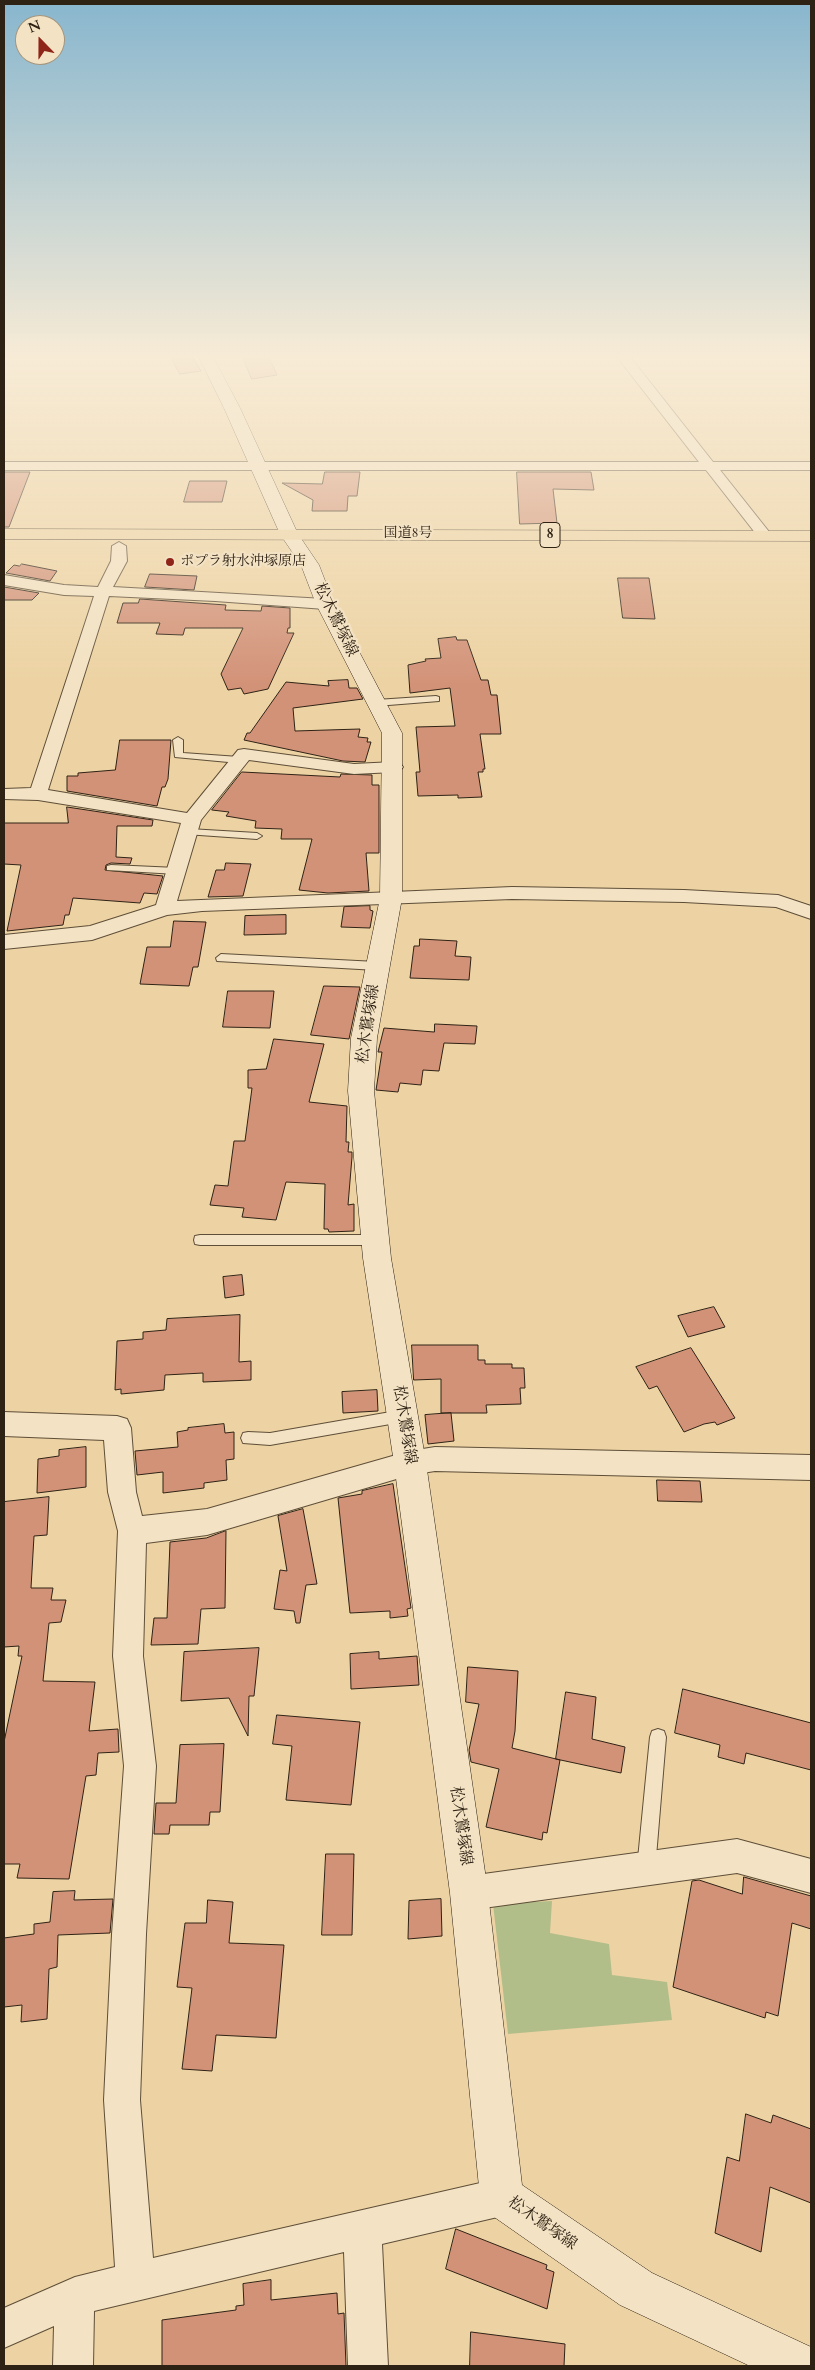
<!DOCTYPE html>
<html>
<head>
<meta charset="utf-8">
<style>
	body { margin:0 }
	#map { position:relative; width:815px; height:2370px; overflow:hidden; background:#edd3a3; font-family:Cardo,serif }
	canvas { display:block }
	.frame { position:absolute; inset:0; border:5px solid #2e2215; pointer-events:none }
	.north { position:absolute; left:15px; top:15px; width:50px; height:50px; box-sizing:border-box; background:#f3e2c3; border:1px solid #a4957d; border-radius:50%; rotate:338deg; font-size:14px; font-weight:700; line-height:20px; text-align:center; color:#2e2215 }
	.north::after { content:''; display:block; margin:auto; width:18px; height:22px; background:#8f2418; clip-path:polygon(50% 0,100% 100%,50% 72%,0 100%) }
</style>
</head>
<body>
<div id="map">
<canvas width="815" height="2370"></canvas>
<div class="frame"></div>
<div class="north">N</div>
</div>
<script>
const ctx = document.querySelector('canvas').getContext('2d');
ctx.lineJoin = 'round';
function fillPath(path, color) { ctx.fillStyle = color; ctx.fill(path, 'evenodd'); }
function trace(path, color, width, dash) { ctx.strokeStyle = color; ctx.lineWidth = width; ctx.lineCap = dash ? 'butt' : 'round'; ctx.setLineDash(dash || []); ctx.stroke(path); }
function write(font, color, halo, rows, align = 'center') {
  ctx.font = font + ' Cardo,"Noto Serif JP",serif'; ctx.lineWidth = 4.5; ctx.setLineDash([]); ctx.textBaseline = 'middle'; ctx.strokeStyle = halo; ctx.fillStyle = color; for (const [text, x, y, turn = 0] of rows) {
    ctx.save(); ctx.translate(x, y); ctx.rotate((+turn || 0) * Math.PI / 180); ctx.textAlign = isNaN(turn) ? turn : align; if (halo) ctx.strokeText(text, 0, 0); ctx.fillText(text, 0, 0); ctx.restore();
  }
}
const green = new Path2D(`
	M552,1901L550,1933L609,1944L612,1975L667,1982L672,2020L508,2034L493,1904Z`);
const building = new Path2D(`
	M169,353H190L201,371L180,374Z
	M241,353H267L277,375L252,379Z
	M4,472H30L9,527H4Z
	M325,472H360L357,496H348L347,511H312L313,500L282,483L322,484Z
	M517,472H591L594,490L553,489L557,523L520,524Z
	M190,481H227L222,502H184Z
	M22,564L57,571L50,581L6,573L14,565L19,566Z
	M150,574L197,576L194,590L145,587Z
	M618,578H649L655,619L623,618Z
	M4,587L39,593L32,600H4Z
	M140,599L226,605L225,610L261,611L262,606L290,608V628H288L287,633H294L268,689L244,694L241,688L228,690L221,674L243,628H185L183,635L156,634L160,623H117L123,603H138Z
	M456,637L457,640H467L481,680H488L491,695H497L501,734H480L485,769H483V772H478L482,797L458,798V795L418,796L416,772H420L416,727L455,726L450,688L410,693L408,665L426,661L425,659L441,658L438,639Z
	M348,680L349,688H357L363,699L293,708L295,731L360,729L358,737L368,738L367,742H371L365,762L343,761L244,740L247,733H250L286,682L329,686L328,681Z
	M120,740H171L168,779L165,787H162L157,806L67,791V776H78V773L115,770Z
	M242,772L340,777L341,774L372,775V785H379V853H366L369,891L328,893L299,890L312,839H281L282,829L255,828L256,821L226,816L229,812L212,810Z
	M67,807L153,820L152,826H117L116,857L132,858L130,864L111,863L106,865L105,870L163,876L157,894L144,893L140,903L73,898L69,915H65L63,925L7,931L21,865L4,864V823H68Z
	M226,863L251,864L243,896L208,897L216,870H224Z
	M370,906V910L373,911L370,928L341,927L344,907Z
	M286,915V934L244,935L245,916Z
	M174,921L206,922L198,967H193L189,986L140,984L147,947H170Z
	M420,939L457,941L455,956L471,957L469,980L410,978L414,946H419Z
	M324,986L360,987L349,1039L311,1035Z
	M228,991H274L270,1028L223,1027Z
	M435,1024L477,1026L475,1044L444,1043L439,1071L423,1070L421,1085L400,1083L398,1092L376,1090L382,1052H378L384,1028L434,1032Z
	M274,1039L324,1044L309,1102L347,1106L346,1142H349L348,1152H352V1157L348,1205L354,1204V1231L329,1232L328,1229H324L325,1184L286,1182L276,1220L242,1217L244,1208L210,1205L215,1185L228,1186L234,1141H245L252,1088H248V1070L266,1069Z
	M242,1275L244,1295L225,1298L223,1277Z
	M714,1307L725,1327L688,1337L678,1316Z
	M240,1315L239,1362L251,1361V1380L203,1382V1373L165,1375L164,1390L121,1394V1389L115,1390L117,1341L143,1339V1332L166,1330L167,1319Z
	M412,1345H478V1360H485V1364H512V1368H524L525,1388H520L521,1404L486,1405L487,1413H441V1379L414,1380Z
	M691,1348L735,1418L717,1425L715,1422L704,1424L684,1432L657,1386L649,1389L636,1367Z
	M377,1390L378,1411L343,1413L342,1392Z
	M451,1413L454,1441L428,1444L425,1415Z
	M224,1424L225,1433L234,1432V1459L226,1460L227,1480L204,1483V1488L163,1493V1472L137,1475L135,1451L178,1447L177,1432L188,1430V1428Z
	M86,1447V1487L37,1493L38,1459L59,1456V1450Z
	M657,1480L700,1481L702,1502L658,1501Z
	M393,1484L411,1608L407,1609L408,1616L390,1618V1611L350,1613L338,1498L362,1494V1491Z
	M49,1497L47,1535L34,1536L31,1588H53L51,1600H66L61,1622L49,1623L43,1681L95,1682L89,1731L118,1729L119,1752L98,1753L96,1775L86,1776L69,1879L17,1878L20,1864H4V1742L22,1656H18L19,1646L4,1647V1502Z
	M303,1509L317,1584L306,1585L300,1623H296L294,1611L274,1609L280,1570L287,1571L278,1516Z
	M226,1531L225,1608L201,1609L198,1644L151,1645L154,1618H167L170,1542L206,1538Z
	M259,1648L254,1696H249L248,1736L229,1698L181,1701L184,1652Z
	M379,1652V1659L417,1656L419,1685L351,1689L350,1654Z
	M468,1667L518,1671L515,1731L512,1748L560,1760L547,1833L543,1832L542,1840L486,1827L499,1769L471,1762L469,1750L479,1704L466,1702Z
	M683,1689L811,1723V1770L746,1753L744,1764L718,1757L720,1745L675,1733Z
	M566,1692L596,1697L592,1739L625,1747L621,1773L556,1759Z
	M277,1715L360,1722L351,1805L286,1800L292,1746L273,1744Z
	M224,1744L220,1812H210L209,1825H170L169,1834H154L156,1803H176L180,1745Z
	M326,1854H354L352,1935H322Z
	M744,1877L811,1896V1929L792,1923L778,2016L766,2012L765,2018L673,1987L692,1881L699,1880L742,1894Z
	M75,1891L74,1900L113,1899L110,1933L58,1935L57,1967L49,1969L47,2019L21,2022L22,2005L4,2007V1938L34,1934V1924L50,1922L53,1892Z
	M441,1899L442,1936L408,1939L409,1901Z
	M208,1900L233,1902L229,1943L284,1945L276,2038L216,2035L212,2071L182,2069L192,1988L177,1987L185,1923H206Z
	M746,2114L771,2123L773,2115L811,2129V2203L770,2187L761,2252L715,2233L727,2157L739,2161Z
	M456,2229L547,2265L546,2269L554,2272L547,2309L446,2269Z
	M271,2280V2300L337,2293L338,2314L344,2313L346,2366H162V2320L236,2310V2306L244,2305L243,2284Z
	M471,2332L565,2344L564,2366H470Z`);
const service = new Path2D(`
	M436,696L439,697V701L376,706L372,703L376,700Z
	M178,737L183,740V753L239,757L244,760L239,763L175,757L173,740Z
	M189,829L257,833L262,836L257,839L185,834V830Z
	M111,865L177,868L182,871L177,874L107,870V866Z
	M221,954L377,962L382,966L377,970L217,961L216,958Z
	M200,1235H376L381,1236L382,1240L381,1244L376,1245H200L195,1244L194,1240L195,1236Z
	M402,1410L407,1412L409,1416L407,1420L402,1422L270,1445L243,1443L241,1438L243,1433L248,1432L270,1433Z
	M658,1729L664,1731L666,1737L655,1869L652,1875L646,1878L640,1875L637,1869L650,1737L652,1731Z`);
const minor = new Path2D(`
	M614,353H627L713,462H811V470H720L770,533L772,536L770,539H760L706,470H4V462H699Z
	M119,542L126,546L127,561L113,587L325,599L333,604L325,609L215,601L109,596L48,790L187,813L238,750L244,749L354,764L394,762L400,763L403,767L400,771L394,772L354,774L249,760L201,820L177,901L512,887L684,890L778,895L811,906V919L776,907L684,902L512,899L202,911L167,915L92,940L4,949V935L90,926L156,905L181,823L38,800L4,799V789L31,788L94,596L64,595L4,585V575L64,585L98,587L111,561L112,546Z
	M4,1412L117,1416L127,1419L131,1428L136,1492L142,1516L207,1509L410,1451L435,1447L811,1455V1480L435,1471L410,1475L207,1535L146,1543L143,1656L156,1766L146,1934L140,2100L153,2258L502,2178L515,2184L521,2197L515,2210L502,2216L382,2244L388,2366H348L344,2252L94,2311L93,2366H53L54,2326L4,2348V2308L75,2277L115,2267L104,2100L112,1934L124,1766L113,1656L118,1531L108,1492L104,1440L4,1436Z
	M737,1839L811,1859V1893L737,1873L469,1910L457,1905L452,1893L457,1881L469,1876Z`);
const secondary = new Path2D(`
	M197,353H211L240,408L298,534L319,565L334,604L402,733V898L377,1038L374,1091L391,1258L426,1463L488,1893L522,2185L652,2273L811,2347V2366H750L620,2305L487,2212L480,2197L450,1893L394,1463L363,1258L348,1091L351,1038L380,898L382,733L316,604L301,565L280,534L224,408Z`);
const trunk = new Path2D(`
	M4,529L811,531V541L4,539Z`);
const markers = [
	[170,562,5,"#8f2418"]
];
const farStreetnames = [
	["国道8号",408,534]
];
const farPoinames = [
	["ポプラ射水沖塚原店",180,562]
];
const shields = [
	[550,535,20]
];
const shieldNames = [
	["8",550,535]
];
const streetNames = [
	["松木鷲塚線",335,620,64],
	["松木鷲塚線",369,1024,-82],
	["松木鷲塚線",404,1425,81],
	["松木鷲塚線",460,1826,82],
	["松木鷲塚線",542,2224,35]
];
fillPath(green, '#b2be8a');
fillPath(building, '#d29278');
trace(building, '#2e2215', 1);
trace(service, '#5e4e38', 2);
trace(minor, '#5e4e38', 2);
trace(secondary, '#2e2215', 1);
trace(trunk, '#2e2215', 1);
fillPath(service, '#f3e2c3');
fillPath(minor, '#f3e2c3');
fillPath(secondary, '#f3e2c3');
fillPath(trunk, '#edd3a3');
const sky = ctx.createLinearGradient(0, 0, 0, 685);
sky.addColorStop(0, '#88b6ce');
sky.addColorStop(0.52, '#f7ebd6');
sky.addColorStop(1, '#f7ebd600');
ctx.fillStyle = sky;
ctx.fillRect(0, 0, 815, 685);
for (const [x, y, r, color] of markers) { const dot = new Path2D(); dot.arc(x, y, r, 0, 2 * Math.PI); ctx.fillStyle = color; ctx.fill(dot); trace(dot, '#f3e2c3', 2); }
write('14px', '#2e2215', '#f3e2c3', farStreetnames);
write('14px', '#2e2215', '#f3e2c3', farPoinames, 'left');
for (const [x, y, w] of shields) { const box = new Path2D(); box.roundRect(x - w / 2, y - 12.5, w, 25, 4); ctx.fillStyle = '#f3e2c3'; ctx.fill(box); trace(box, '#2e2215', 1); }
write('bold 15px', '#2e2215', null, shieldNames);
write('16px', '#2e2215', '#f3e2c3', streetNames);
</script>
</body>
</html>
